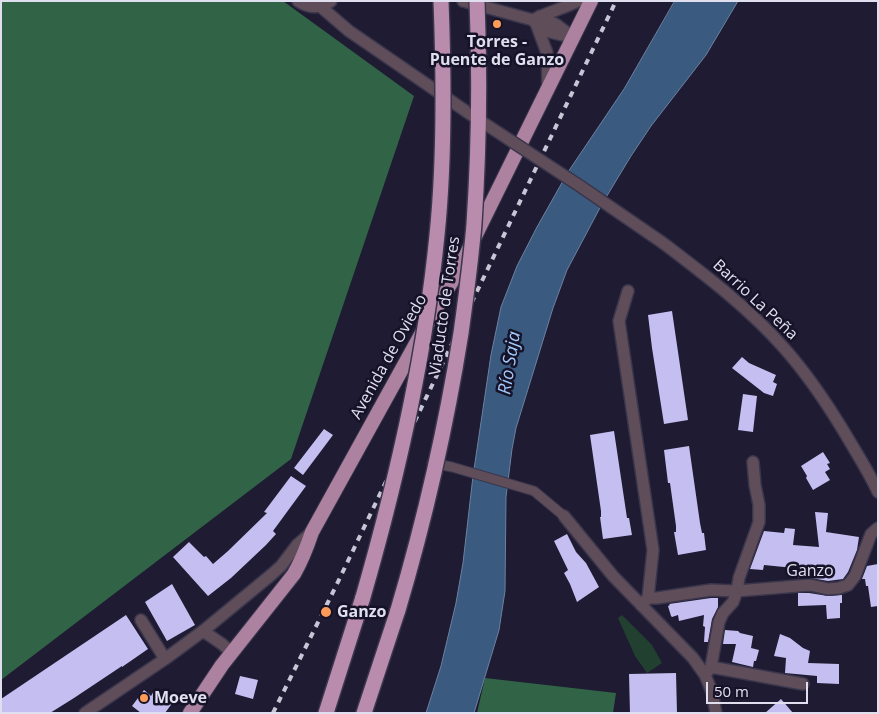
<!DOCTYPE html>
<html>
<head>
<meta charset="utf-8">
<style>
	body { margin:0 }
	#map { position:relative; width:879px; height:714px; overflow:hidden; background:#1f1b32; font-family:"Open Sans",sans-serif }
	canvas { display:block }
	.frame { position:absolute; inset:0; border:2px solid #e0dfef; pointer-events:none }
	.scale { position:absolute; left:706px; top:682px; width:102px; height:22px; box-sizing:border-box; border:2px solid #e0dfef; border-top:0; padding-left:6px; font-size:15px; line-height:18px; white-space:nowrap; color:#e0dfef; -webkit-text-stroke:4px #161228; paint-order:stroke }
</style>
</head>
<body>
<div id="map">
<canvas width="879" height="714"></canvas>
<div class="frame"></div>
<div class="scale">50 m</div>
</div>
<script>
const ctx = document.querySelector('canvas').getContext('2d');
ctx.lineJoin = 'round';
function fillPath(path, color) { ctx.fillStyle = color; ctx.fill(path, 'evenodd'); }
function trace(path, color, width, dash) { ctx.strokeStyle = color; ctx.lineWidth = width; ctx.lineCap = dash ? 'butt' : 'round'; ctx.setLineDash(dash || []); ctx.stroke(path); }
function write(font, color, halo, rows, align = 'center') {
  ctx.font = font + ' "Open Sans",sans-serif'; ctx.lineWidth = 5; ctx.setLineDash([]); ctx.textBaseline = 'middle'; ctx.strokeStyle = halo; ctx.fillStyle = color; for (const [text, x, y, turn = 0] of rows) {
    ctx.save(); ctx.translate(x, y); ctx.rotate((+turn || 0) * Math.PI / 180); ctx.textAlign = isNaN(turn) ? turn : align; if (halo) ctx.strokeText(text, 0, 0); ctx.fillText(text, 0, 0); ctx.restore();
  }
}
const green = new Path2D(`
	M622,615L652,645L662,663L647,673L635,656L618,618Z`);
const forest = new Path2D(`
	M1,1H283L414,96L291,459L1,680Z
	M485,678L616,693L613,713H477Z`);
const water = new Path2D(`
	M675,1H738L706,55L651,126L631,156L602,204L567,270L553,308L516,428L512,449L506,497L505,591L499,630L474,713H426L441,666L456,603L463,563L473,476L491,355L501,307L517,266L537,227L568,172L624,89Z`);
const building = new Path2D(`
	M672,311L688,420L664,424L652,348L648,315Z
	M742,357L749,363L776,375L773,382L777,384L773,396L764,393L732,368Z
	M743,394L757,396L753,432L738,430Z
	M324,429L333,435L303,475L294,468Z
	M614,431L627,518H629L632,535L603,539L600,517H601V511L590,435Z
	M689,446L700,523L702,533H704L706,550L678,555L674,532H676V526L670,483H668L664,450Z
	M823,452L830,463L827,464L830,469L825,472L830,480L813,490L806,478L807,476L801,466Z
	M291,476L306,486L273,531L276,534L266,545L231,578L208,596L173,557L189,542L204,557L206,556L213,564L228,551L267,513L264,512Z
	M815,512L828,513L826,532L859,537L857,550L848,572L843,579L828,581L811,578H798V575H793L794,568L764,565L763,570L750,569L764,531L784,533L785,528L795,529L793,545L819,547Z
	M567,534L576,552L586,563L599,587L577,602L570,584L564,573L568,570L554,541Z
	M878,564V606L871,607L868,586H866L865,579H862L867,566Z
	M172,584L195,625L167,641L145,602Z
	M798,593H809L828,596L842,595V603H840V618L827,619L826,605L798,606Z
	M711,598H718V607L712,619L708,642H704L705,627L703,626L704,615L679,621L678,615L672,617L671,616L668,606L670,605L669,604Z
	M126,615L148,649L122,667V666L74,698L50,713H1V699Z
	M725,630L738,631L740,633L753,636L751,648L759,650L756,661H754L753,667L732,662L736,644H723Z
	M780,634L790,638L803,648L810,651L808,663L839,664V684L817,683V676L785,673L786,658L774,656Z
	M676,673L677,713H630L629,674Z
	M240,676L258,680L253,699L235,694Z
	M155,689L173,702L165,713H141L132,706L144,690L151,696Z
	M781,699L793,713H765Z`);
const pedestrian = new Path2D(`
	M432,463L452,467L534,491L564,516`);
const minor = new Path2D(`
	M298,1C309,8 320,9 331,1
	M463,1L533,20C542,33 559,34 573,37
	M321,7L349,31L470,114
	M540,16L557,25L570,35
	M533,20C547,12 563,9 578,1
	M537,26L547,53L548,89
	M663,243C705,275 749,308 784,348C808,375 828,405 846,435C857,454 869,472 878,492
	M628,291L619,321L653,550L648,598
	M564,516L613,576L693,658L705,675L712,692L716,713
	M641,605L648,598H657L711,590L737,591L810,585L828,589L839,588L848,585L855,576L871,534L878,528
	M141,620L165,659
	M203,631L222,644L232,653
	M711,667L803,684
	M705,675L711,667L719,622L723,613L733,602L737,591L739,578L759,522V505L755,485L753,462
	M85,713L165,659L203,631L271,575L281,566L297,545L312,532`);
const trunk = new Path2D(`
	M190,713L222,665L294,574C302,560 307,547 312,532L423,331L458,271L591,1`);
const motorway = new Path2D(`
	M326,713L363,597
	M364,713L398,610`);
const rail = new Path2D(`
	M273,713L336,586L616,1`);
const minorBridge = new Path2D(`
	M470,114L580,186L663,243`);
const motorwayBridge = new Path2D(`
	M363,597C397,479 425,358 437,235C445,158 444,79 441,1
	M398,610C425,519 446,427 461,333C466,297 471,261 474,224C479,150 480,76 477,1`);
const markers = [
	[497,24,5,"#fe9c57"],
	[326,612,6,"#fe9c57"],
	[144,698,5,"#fe9c57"]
];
const poiNames = [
	["Torres -",497,42,"center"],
	["Puente de Ganzo",497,60,"center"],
	["Ganzo",337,612],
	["Moeve",154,698]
];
const streetNames = [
	["Barrio La Peña",755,300,43],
	["Viaducto de Torres",445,306,-82],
	["Avenida de Oviedo",389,357,-61],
	["Ganzo",810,571]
];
const waterNames = [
	["Río Saja",510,363,-81]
];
fillPath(green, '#22402f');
fillPath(forest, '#316347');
fillPath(water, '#3a5a7f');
trace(water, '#6c82a1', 1);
fillPath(building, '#c4bef1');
trace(pedestrian, '#3a364c', 11);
trace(minor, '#3a364c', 14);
trace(trunk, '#3a364c', 16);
trace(motorway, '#3a364c', 18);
trace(pedestrian, '#5f4d5a', 9);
trace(minor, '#5f4d5a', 11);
trace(trunk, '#ac82a0', 14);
trace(motorway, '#b98bac', 15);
trace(rail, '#c7c5d6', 4, [6, 6]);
trace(minorBridge, '#3a364c', 14, []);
trace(motorwayBridge, '#3a364c', 18, []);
trace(minorBridge, '#5f4d5a', 11);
trace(motorwayBridge, '#b98bac', 15);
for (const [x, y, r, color] of markers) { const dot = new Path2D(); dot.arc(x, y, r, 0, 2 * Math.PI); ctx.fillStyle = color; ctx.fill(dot); trace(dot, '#161228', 2); }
write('bold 16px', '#e0dfef', '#161228', poiNames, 'left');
write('16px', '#e0dfef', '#161228', streetNames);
write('italic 18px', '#a1cafb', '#161228', waterNames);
</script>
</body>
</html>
